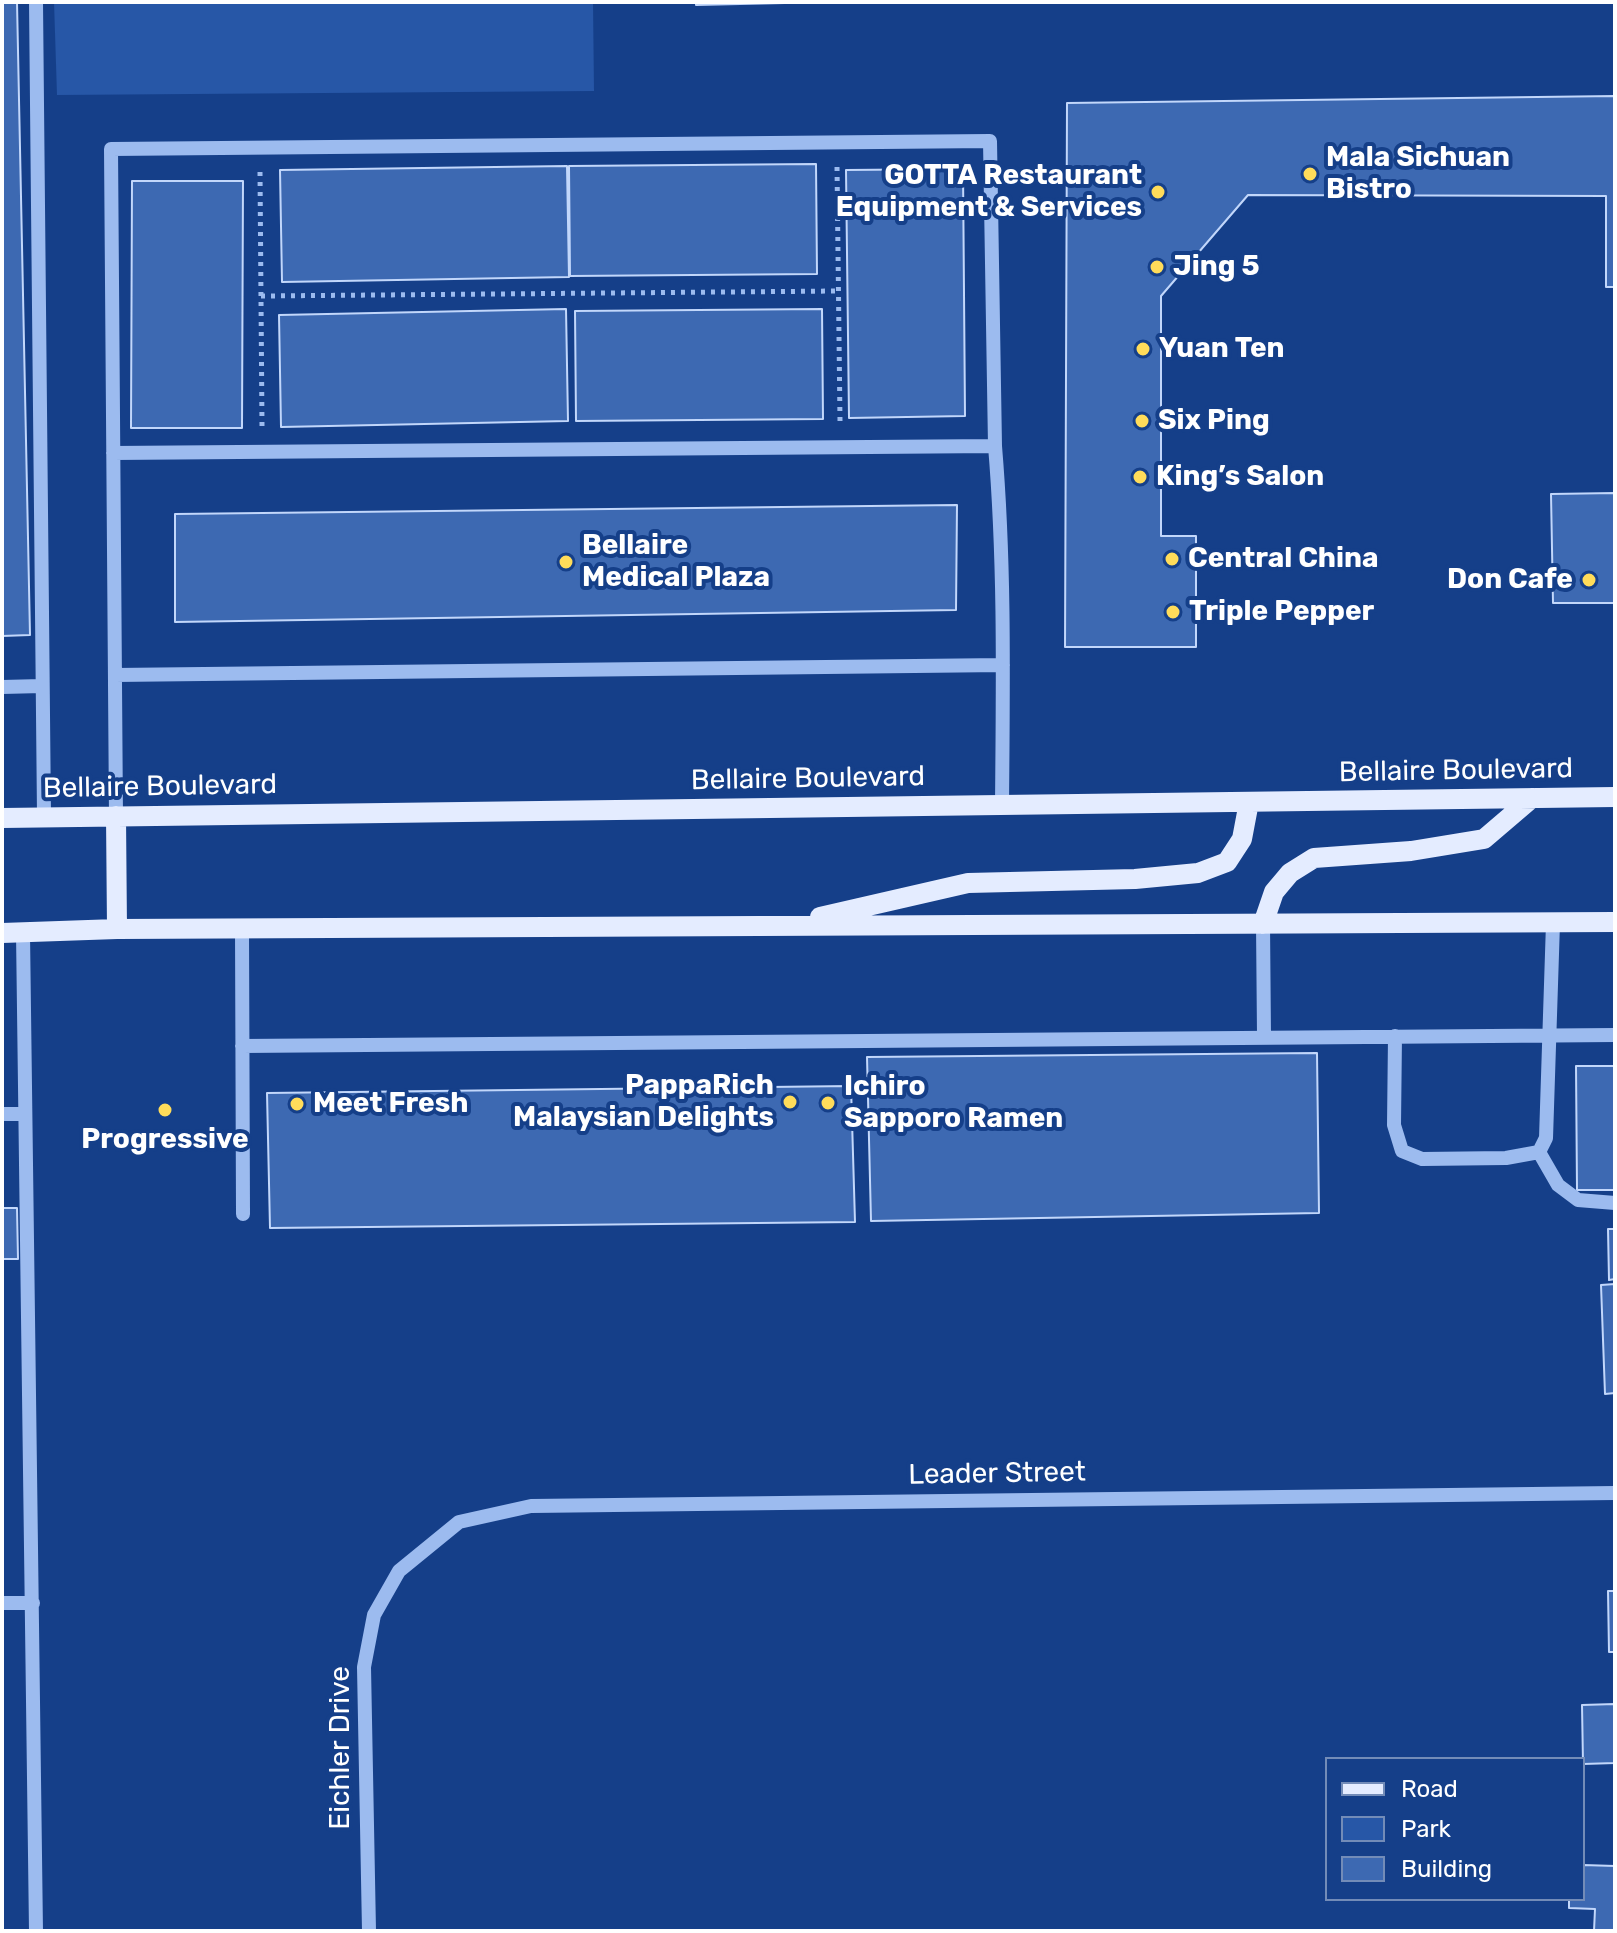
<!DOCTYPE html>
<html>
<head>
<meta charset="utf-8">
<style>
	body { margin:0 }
	#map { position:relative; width:1617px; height:1933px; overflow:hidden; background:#153f89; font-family:Rubik,sans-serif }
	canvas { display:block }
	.frame { position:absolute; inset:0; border:4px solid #fff; pointer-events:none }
	.legend { position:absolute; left:1325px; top:1757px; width:260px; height:144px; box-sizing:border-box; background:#153f89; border:2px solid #738cb8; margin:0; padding:10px 14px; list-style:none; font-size:24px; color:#fff }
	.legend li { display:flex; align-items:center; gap:16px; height:40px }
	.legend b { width:40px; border:2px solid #738cb8 }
</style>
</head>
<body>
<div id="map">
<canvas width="1617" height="1933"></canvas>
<div class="frame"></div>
<ul class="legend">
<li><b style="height:10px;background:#e4ecff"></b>Road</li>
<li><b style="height:22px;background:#2757a7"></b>Park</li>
<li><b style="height:22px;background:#3d69b2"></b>Building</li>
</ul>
</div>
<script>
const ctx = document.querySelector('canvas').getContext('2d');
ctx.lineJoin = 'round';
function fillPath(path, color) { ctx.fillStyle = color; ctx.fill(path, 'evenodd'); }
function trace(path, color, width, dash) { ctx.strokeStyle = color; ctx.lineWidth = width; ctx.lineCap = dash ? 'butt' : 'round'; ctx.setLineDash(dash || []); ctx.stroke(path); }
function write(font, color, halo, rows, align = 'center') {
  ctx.font = font + ' Rubik,sans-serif'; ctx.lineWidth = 8; ctx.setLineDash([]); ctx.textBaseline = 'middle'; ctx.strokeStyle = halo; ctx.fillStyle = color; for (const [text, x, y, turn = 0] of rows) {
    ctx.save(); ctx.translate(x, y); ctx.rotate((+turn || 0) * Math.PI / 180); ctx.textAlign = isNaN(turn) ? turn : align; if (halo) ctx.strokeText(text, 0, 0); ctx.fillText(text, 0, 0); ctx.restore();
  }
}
const green = new Path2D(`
	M54,2H593L594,91L57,95Z`);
const building = new Path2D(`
	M2,2H17L30,635L2,636Z
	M696,2H829L696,5Z
	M1615,96V287H1606V196L1248,195L1161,296V536H1196V647H1065L1067,103Z
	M816,164L817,274L570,276L569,166Z
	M567,166L569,277L282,282L280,170Z
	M963,169L965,416L849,418L846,170Z
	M132,181H243L242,428H131Z
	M566,309L568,421L281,427L279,315Z
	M822,309L823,419L576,421L575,311Z
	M1615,493V603H1553L1551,494Z
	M957,505L956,610L175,622V514Z
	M1317,1053L1319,1213L871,1221L867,1057Z
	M1576,1066H1615V1190H1577Z
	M851,1086L855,1222L270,1228L267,1093Z
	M2,1208H17L18,1259H2Z
	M1608,1229H1615V1279L1609,1280Z
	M1615,1284V1393L1605,1394L1601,1285Z
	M1608,1591H1615V1652H1609Z
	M1615,1704V1763L1583,1764L1582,1705Z
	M1583,1865L1615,1866V1931H1594L1595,1909L1569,1908V1899H1583Z`);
const path = new Path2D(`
	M837,167L840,421
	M260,172L262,426
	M261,296L839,291`);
const minor = new Path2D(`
	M36,2L44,816
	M995,446C1005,565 1003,685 1002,805
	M113,453L995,446L990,141L111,149C113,371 114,593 116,816
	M115,675L1003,665
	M2,687L42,686
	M1263,924L1264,1036
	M242,929L243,1214
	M23,933L36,1931
	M1395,1036L1394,1125L1402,1151L1422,1159L1506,1158L1539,1152L1546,1138L1553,923
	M242,1046L1615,1035
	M2,1114H24
	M1539,1152L1558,1185L1578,1200L1615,1203
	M2,1603H33
	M369,1931L364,1667L374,1615L399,1571L459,1522L531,1506L1615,1493`);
const major = new Path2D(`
	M116,816L117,929
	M2,818L1615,797
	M820,917L968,883L1135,879L1198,873L1227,862L1242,839L1249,802
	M1263,924L1274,892L1290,873L1314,858L1411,851L1484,839L1532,798
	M2,933L117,929L1615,922`);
const markers = [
	[1310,174,8,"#ffdc5a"],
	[1158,192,8,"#ffdc5a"],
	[1157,267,8,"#ffdc5a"],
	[1143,349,8,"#ffdc5a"],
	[1142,421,8,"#ffdc5a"],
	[1140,477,8,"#ffdc5a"],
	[1172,559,8,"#ffdc5a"],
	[566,562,8,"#ffdc5a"],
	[1589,580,8,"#ffdc5a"],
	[1173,612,8,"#ffdc5a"],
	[790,1102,8,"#ffdc5a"],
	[828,1103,8,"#ffdc5a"],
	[297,1104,8,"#ffdc5a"],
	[165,1110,8,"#ffdc5a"]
];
const poiNames = [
	["Mala Sichuan",1326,158],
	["Bistro",1326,190],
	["GOTTA Restaurant",1142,176,"right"],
	["Equipment & Services",1142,208,"right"],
	["Jing 5",1173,267],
	["Yuan Ten",1159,349],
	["Six Ping",1158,421],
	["King’s Salon",1156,477],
	["Bellaire",582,546],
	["Medical Plaza",582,578],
	["Central China",1188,559],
	["Don Cafe",1573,580,"right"],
	["Triple Pepper",1189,612],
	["PappaRich",774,1086,"right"],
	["Malaysian Delights",774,1118,"right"],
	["Ichiro",844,1087],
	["Sapporo Ramen",844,1119],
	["Meet Fresh",313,1104],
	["Progressive",165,1140,"center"]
];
const streetNames = [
	["Bellaire Boulevard",1456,771,-1],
	["Bellaire Boulevard",808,779,-1],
	["Bellaire Boulevard",160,787,-1],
	["Leader Street",997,1474,-1],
	["Eichler Drive",341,1748,-90]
];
fillPath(green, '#2757a7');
fillPath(building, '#3d69b2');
trace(building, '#c2d7fb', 2);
trace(path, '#9cbbef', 5, [4, 6]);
trace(minor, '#9cbbef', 14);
trace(major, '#e4ecff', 20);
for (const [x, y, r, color] of markers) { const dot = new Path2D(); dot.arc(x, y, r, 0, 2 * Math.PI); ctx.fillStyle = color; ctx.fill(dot); trace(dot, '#153f89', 3); }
write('bold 28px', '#fff', '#153f89', poiNames, 'left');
write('28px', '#fff', '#153f89', streetNames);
</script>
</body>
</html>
